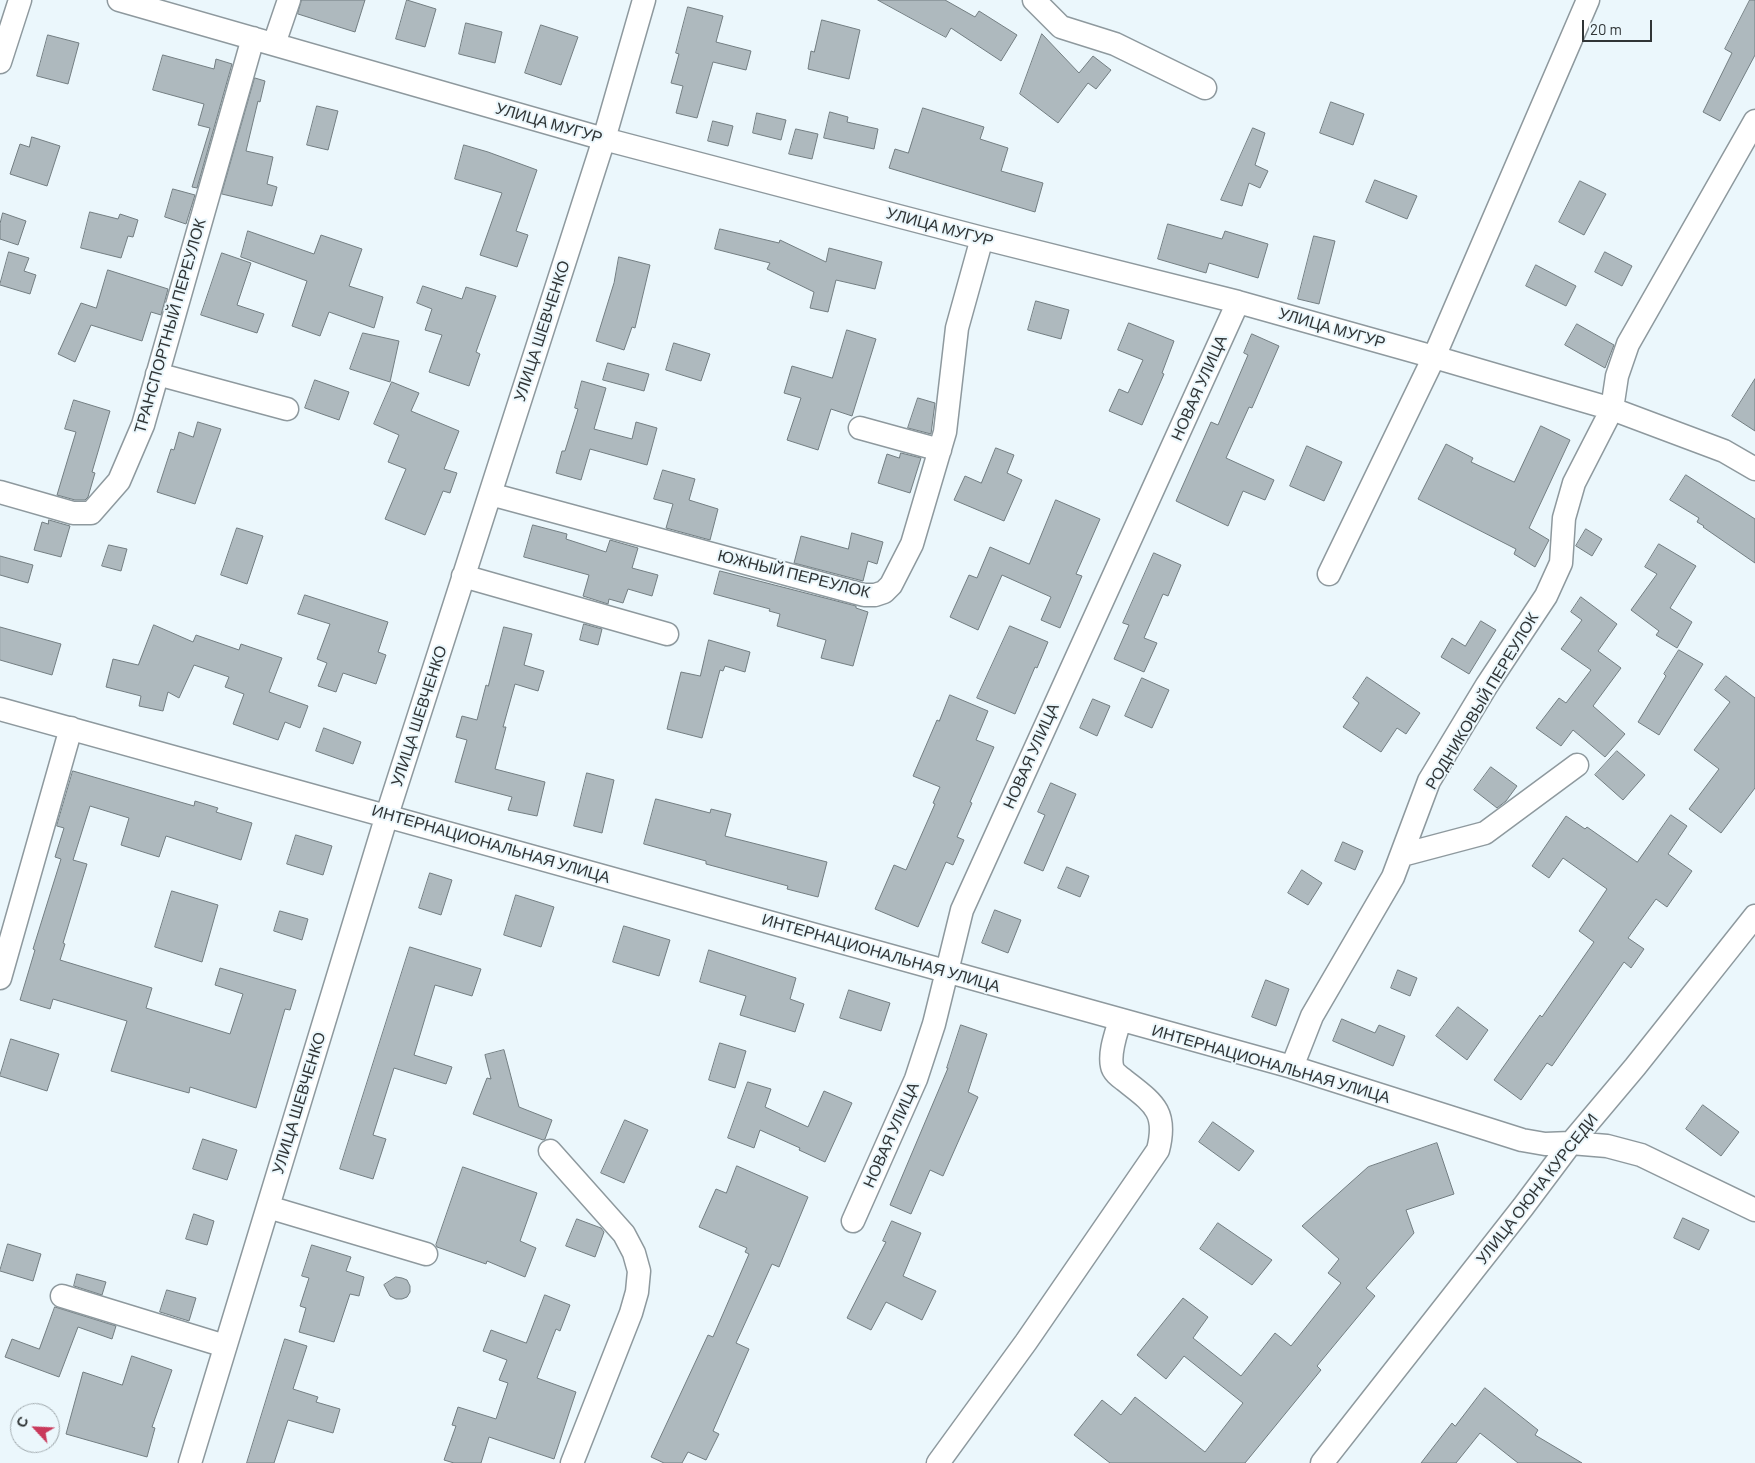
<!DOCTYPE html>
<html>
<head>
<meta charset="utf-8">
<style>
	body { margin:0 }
	#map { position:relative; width:1755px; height:1463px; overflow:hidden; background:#ebf7fc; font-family:Barlow,sans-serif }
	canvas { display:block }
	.north { position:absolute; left:10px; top:1403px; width:50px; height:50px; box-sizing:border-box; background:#ebf7fc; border:1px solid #a0a9ad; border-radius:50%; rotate:295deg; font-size:14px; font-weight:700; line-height:20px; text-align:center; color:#303536 }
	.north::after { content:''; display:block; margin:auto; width:18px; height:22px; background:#c9395b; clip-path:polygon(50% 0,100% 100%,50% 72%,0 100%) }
	.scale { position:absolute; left:1582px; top:20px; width:70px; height:22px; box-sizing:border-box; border:2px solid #303536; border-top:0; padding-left:6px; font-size:15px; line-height:18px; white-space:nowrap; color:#303536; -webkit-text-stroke:4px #ebf7fc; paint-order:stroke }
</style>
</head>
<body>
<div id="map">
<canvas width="1755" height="1463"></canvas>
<div class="north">С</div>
<div class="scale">20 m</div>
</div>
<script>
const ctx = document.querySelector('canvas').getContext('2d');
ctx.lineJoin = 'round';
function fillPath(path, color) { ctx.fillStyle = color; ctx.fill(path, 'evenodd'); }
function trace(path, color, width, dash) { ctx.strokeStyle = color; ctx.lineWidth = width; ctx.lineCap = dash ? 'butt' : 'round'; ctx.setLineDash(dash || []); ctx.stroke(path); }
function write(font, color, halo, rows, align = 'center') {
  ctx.font = font + ' Barlow,sans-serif'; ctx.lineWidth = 4; ctx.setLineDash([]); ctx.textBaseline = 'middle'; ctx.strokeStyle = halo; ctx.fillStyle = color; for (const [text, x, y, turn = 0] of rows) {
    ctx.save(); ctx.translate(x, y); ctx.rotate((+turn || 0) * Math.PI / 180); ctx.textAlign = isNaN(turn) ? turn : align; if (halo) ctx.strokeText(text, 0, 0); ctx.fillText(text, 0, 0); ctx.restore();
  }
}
const building = new Path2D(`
	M302,0H365L355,32L298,14Z
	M407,0L436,9L425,47L396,39Z
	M878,0H945L975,17L979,11L1017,35L1001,61L951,28L946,37Z
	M1750,0H1755V55L1720,121L1703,112L1732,53L1725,49Z
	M688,7L723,16L716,42L751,51L746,70L713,62L697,118L676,113L683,86L671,83L679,54L676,53Z
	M822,20L860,30L849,79L808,69L811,51L814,52Z
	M466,23L502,32L495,63L459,54Z
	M541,25L578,37L561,85L525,73Z
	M1042,34L1079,73L1093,56L1111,70L1096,89L1088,83L1058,123L1020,94Z
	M48,35L79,43L68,84L37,76Z
	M163,55L214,69L216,59L232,64L197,188L192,187L210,128L198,125L204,104L153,90Z
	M255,78L265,81L260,102L258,101L246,151L273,157L267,184L277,187L272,206L222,194Z
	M1331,102L1364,114L1353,145L1320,133Z
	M317,106L338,111L328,150L307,145Z
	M923,108L984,127L980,139L1008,148L1001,171L1043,183L1035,212L889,168L895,149L908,153Z
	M830,112L848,117L847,122L878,129L874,149L824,138Z
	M757,113L786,120L781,140L753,133Z
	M713,121L733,126L728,146L708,141Z
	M1253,128L1265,133L1255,165L1268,171L1260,188L1249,183L1242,206L1221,200Z
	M796,129L818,134L812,159L789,154Z
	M32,137L60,146L47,186L10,174L20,144L29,147Z
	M464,145L488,152L537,170L516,231L528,235L517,267L480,255L502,193L455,179Z
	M1375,180L1417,196L1407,219L1366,202Z
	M1580,181L1606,194L1584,235L1559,222Z
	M173,189L195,195L186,224L165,217Z
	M90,212L118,219L120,214L138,220L133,237L128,236L121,258L81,248Z
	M3,213L26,221L18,245L0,239V224Z
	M1168,224L1222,239L1225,231L1268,244L1258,278L1209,263L1206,273L1158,259Z
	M720,229L779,243L780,240L826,262L829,248L882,262L875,289L836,280L828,312L810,308L814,292L767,269L770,263L715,249Z
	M248,231L314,254L321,235L362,249L349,286L383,297L374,328L329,312L320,336L292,326L307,281L241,257Z
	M1314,236L1335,241L1319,304L1298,299Z
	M9,252L29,258L24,271L36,275L30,294L0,285Z
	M1605,252L1632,266L1622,286L1595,272Z
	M222,253L251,263L237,305L264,314L257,333L201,315Z
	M619,257L650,265L635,328L632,327L624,350L596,341L614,283Z
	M1536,265L1576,286L1566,306L1526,286Z
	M108,270L168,289L161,315L151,312L142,341L91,325L75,362L58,354L81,303L96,308Z
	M423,286L462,299L466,287L496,296L476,352L480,354L469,386L429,372L442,335L425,330L432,309L417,303Z
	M1036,301L1069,310L1061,339L1028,330Z
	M1129,323L1174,341L1162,373L1164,374L1142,425L1109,411L1119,389L1128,393L1143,360L1118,350Z
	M1577,324L1614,345L1605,368L1565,345Z
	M847,330L876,339L852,416L831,409L818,450L787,440L801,398L784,393L792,366L832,378Z
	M363,333L399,341L390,382L350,369Z
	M1252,334L1279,346L1252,408L1249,407L1226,458L1274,480L1265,500L1243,491L1228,526L1176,501L1211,422L1218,425L1248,355L1244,353Z
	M674,343L710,354L701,381L666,370Z
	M608,363L649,374L644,391L603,380Z
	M1755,379V431L1732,416Z
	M315,380L349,392L339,420L305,408Z
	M582,381L606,388L594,429L632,439L636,422L657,428L647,465L590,449L581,480L556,473L562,451H565L578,409L575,408Z
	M392,382L419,393L411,411L459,431L444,469L457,473L450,493L443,491L425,535L385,519L406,469L388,462L399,435L374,424Z
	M918,398L935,403L931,434L908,428Z
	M74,400L110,411L92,472L95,473L88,497L85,500H75L57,495L76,432L65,429Z
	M198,422L221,429L195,504L157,492L171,449L174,450L179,432L193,437Z
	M1541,426L1570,440L1529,528L1549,540L1535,567L1514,554L1516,549L1418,499L1446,444L1473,458L1471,462L1514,482Z
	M1307,446L1342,462L1324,501L1290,486Z
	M996,448L1014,455L1007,473L1022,480L1004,521L954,500L965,476L981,483Z
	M901,453L921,458L910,493L878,483L887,454L899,458Z
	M663,470L695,479L689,500L718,509L710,540L666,528L673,504L654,499Z
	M1686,475L1755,519V563L1703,527L1704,526L1697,522L1699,518L1670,500Z
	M1056,500L1100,519L1076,574L1082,576L1060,628L1041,620L1051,597L1002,575L978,630L950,617L969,575L977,578L990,547L1029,564Z
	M49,520L70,526L61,557L34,550L42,522L48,524Z
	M533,525L567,534L566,539L606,552L610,540L638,548L632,568L658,575L652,596L628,589L623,603L609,599L608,604L583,596L589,575L524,557Z
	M237,528L263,536L247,584L221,575Z
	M1586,529L1602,539L1592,556L1576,546Z
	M852,533L883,542L877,564L868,561L863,581L794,563L801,536L848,549Z
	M1659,544L1696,566L1670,608L1692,622L1677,648L1656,635L1659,631L1631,610L1657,574L1645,567Z
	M109,545L127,549L121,571L102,566Z
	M1154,553L1181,565L1168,596L1163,594L1144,638L1157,643L1144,672L1114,659L1129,625L1123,623Z
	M0,556L33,565L28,583L0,575Z
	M720,571L856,606V608L868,612L853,666L821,658L826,640L777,626L780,614L769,611L770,609L714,594Z
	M305,595L388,622L378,652L386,655L376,684L343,673L336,692L318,686L327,663L317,659L330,624L298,614Z
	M1581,597L1617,624L1598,651L1621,668L1593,706L1625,734L1605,757L1573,730L1561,746L1536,728L1559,698L1566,703L1591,670L1561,649L1582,620L1571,612Z
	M1481,621L1496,630L1469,674L1441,657L1452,638L1465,646Z
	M584,624L602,629L598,645L580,640Z
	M154,625L193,642L196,635L239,650L241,644L282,658L269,692L308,706L300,728L285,722L278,740L233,724L244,694L225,687L229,677L194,665L179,698L168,692L163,711L139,706L141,696L106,687L113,659L138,665Z
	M1010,626L1048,642L1037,668L1035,667L1015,714L977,698Z
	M0,627L61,644L52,675L0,660Z
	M504,627L532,634L524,665L544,671L538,691L515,684L503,727H506L495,769L545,782L537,816L508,810L512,797L455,782L467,740L456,737L462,716L477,720L486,685L488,686Z
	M709,640L750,652L745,672L725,666L723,671L720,670L702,738L667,729L681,672L700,676Z
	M1679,650L1703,664L1659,735L1638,722L1666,676L1664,674Z
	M1726,676L1755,698V788L1721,833L1689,809L1719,769L1694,750L1730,702L1715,690Z
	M1367,677L1420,713L1406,734L1397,728L1381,752L1343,727L1359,703L1353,698Z
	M1142,678L1169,690L1152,728L1125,716Z
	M950,695L988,711L976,740L994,747L970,802L972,803L957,837L964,840L953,865L946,862L918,927L875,909L894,865L906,870L935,804L933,803L940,787L913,776L937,720L939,721Z
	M1093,699L1110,706L1097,736L1080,728Z
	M324,728L361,742L353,764L316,751Z
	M1617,751L1645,775L1623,800L1595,775Z
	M1491,767L1517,786L1506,801L1497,808L1474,790Z
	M73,771L194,806L195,801L218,808L216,812L252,823L241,860L166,836L159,857L121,845L129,818L90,806L73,860L87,864L63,943L65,944L60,960L152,988L146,1008L230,1034L243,994L215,985L220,968L296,990L290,1010L285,1009L256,1108L190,1087L189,1093L111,1071L127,1021L53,999L50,1009L20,1000L35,950L33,949L61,859L55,857L64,828L57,826Z
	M587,773L614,780L602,833L574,826Z
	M1051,783L1076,794L1043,871L1024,863L1045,815L1038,812Z
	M656,799L710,813L711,809L731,814L725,836L827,862L818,897L787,889L788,886L706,864V861L644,844Z
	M1671,815L1687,826L1668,854L1692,871L1667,907L1656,899L1628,938L1644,949L1631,968L1624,962L1552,1066L1547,1063L1521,1100L1494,1080L1540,1015L1542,1017L1594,942L1579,931L1607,889L1563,858L1549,878L1532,866L1566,816L1585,829L1587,827L1637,862Z
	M296,835L332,846L323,875L287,864Z
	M1343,842L1363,851L1355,870L1335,861Z
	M1067,867L1089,876L1080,897L1058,888Z
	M1302,870L1322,883L1308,905L1288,893Z
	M430,873L452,880L441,915L419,908Z
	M172,891L218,905L202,962L155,947Z
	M516,895L554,907L541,947L504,935Z
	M995,910L1021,920L1008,953L982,943Z
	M280,911L308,919L302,940L274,931Z
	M624,926L670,940L659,976L613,962Z
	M410,947L481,969L472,996L435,985L414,1055L452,1067L446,1084L394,1068L373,1135L386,1139L373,1179L340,1169Z
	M709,950L796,978L790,999L804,1004L795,1032L740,1015L746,996L700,982Z
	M1398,970L1417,978L1410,996L1391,988Z
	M1266,980L1289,989L1276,1026L1252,1017Z
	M849,990L890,1003L881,1031L840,1018Z
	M1458,1007L1488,1030L1467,1060L1436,1036Z
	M1342,1019L1375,1033L1379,1025L1405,1036L1393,1066L1333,1041Z
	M961,1025L987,1034L968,1092L978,1097L943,1176L930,1170L911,1214L890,1205L948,1068H947Z
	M11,1039L59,1054L47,1091L0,1076Z
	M720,1043L746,1051L735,1088L709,1080Z
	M504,1050L519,1107L552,1120L545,1139L543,1140L473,1114L487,1078L491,1079L485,1055Z
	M748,1082L771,1089L765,1107L808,1127L824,1091L852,1103L825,1162L799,1150L800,1148L760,1130L754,1148L728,1138Z
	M1703,1105L1739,1132L1721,1156L1686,1129Z
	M625,1120L648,1130L624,1183L601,1173Z
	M1213,1122L1254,1151L1239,1171L1199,1142Z
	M203,1139L237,1150L227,1180L193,1169Z
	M1437,1143L1454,1194L1406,1210L1414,1233L1366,1288L1375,1296L1317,1366L1321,1370L1245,1463H1110L1074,1435L1102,1400L1121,1415L1135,1397L1205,1452L1243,1403L1184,1356L1166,1379L1137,1355L1183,1298L1208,1317L1193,1338L1241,1376L1275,1333L1291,1346L1341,1283L1328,1273L1339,1259L1302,1226L1368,1167Z
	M737,1166L808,1197L779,1267L772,1264L736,1343L749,1349L713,1431L719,1434L706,1460L688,1452L682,1463H664L651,1457L708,1335L713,1337L749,1254L745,1252L747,1248L699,1227L716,1189L726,1193Z
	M463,1167L537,1193L520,1241L536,1248L525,1277L487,1261L486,1264L437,1247L436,1245Z
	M194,1214L214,1221L207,1245L186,1239Z
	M1683,1218L1709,1230L1699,1250L1674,1238Z
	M577,1219L601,1228L604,1232L595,1257L566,1246Z
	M892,1221L921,1233L903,1276L936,1291L922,1320L886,1302L871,1330L847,1318L886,1242L883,1241Z
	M1218,1223L1272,1260L1252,1285L1200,1249Z
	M8,1244L41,1254L33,1281L0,1271Z
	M312,1245L351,1257L346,1271L364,1277L359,1296L350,1294L334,1342L299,1332L306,1308L300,1306L309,1278L302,1276Z
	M77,1274L106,1282L102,1295L74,1286Z
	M396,1277L402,1278L407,1280L410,1286V1292L407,1297L402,1299H396L390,1296L384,1285Z
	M167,1290L196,1298L189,1321L160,1312Z
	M545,1295L570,1305L560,1331L556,1329L537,1378L576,1392L554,1459L489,1437L481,1463H454L444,1460L456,1426L452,1425L458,1407L496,1419L508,1383L499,1380L507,1360L483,1351L491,1330L526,1343Z
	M55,1307L116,1326L112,1339L78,1327L59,1377L5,1357L12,1339L39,1349Z
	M285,1339L307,1346L293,1389L318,1397L316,1402L340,1409L333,1433L288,1420L274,1463H247Z
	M132,1356L172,1370L152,1427L155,1428L147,1457L66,1434L83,1372L122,1385Z
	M1485,1388L1538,1430L1535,1435L1582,1463H1518L1480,1433L1456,1463H1421L1452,1423L1455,1426Z`);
const minor = new Path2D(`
	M119,0L604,139L982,238L1238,302L1434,357L1612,409L1724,451L1755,469
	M1034,0L1061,27L1115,44L1205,88
	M274,44L289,0
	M0,62L20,0
	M157,374L287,409
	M860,428L940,450
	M0,492L73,513H91L119,481L143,425L253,38
	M490,494L864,595H875L884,592L891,585L912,544L945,432L957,328L982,238
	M1329,574L1434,357L1588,0
	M463,576L667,634
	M0,709L1292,1067L1522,1140L1545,1144L1571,1143L1607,1146L1641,1155L1755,1210
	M1402,855L1485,833L1577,765
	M0,978L71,728
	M1292,1067L1312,1016L1393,877L1429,781L1487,685L1546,596L1561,563L1564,518L1574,483L1612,409L1617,376L1628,344L1755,121
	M550,1151L624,1234L634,1253L639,1271L637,1292L631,1313L572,1463
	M268,1207L426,1254
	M853,1221L916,1079L934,1024L962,910L1238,302
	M62,1296L225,1346
	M190,1463L387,815L604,139L644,0
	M938,1463L1026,1342L1158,1150C1168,1111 1153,1103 1124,1080C1120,1077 1113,1072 1112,1066C1109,1052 1116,1034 1120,1020
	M1322,1463L1523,1207L1571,1143L1635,1067L1755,916`);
const streetNames = [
	["УЛИЦА МУГУР",549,123,16],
	["УЛИЦА МУГУР",940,227,15],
	["ТРАНСПОРТНЫЙ ПЕРЕУЛОК",170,326,-74],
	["УЛИЦА МУГУР",1332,328,16],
	["УЛИЦА ШЕВЧЕНКО",542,331,-72],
	["НОВАЯ УЛИЦА",1199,388,-66],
	["ЮЖНЫЙ ПЕРЕУЛОК",794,574,14],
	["РОДНИКОВЫЙ ПЕРЕУЛОК",1482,701,-59],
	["УЛИЦА ШЕВЧЕНКО",419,716,-72],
	["НОВАЯ УЛИЦА",1031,756,-66],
	["ИНТЕРНАЦИОНАЛЬНАЯ УЛИЦА",491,844,16],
	["ИНТЕРНАЦИОНАЛЬНАЯ УЛИЦА",881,953,16],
	["ИНТЕРНАЦИОНАЛЬНАЯ УЛИЦА",1271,1064,16],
	["УЛИЦА ШЕВЧЕНКО",299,1103,-73],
	["НОВАЯ УЛИЦА",891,1135,-66],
	["УЛИЦА ОЮНА КУРСЕДИ",1537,1189,-52]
];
fillPath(building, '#aeb9be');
trace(building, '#737e82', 1);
trace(minor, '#8e999e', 25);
trace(minor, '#fff', 22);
write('16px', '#303536', '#ebf7fc', streetNames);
</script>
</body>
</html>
